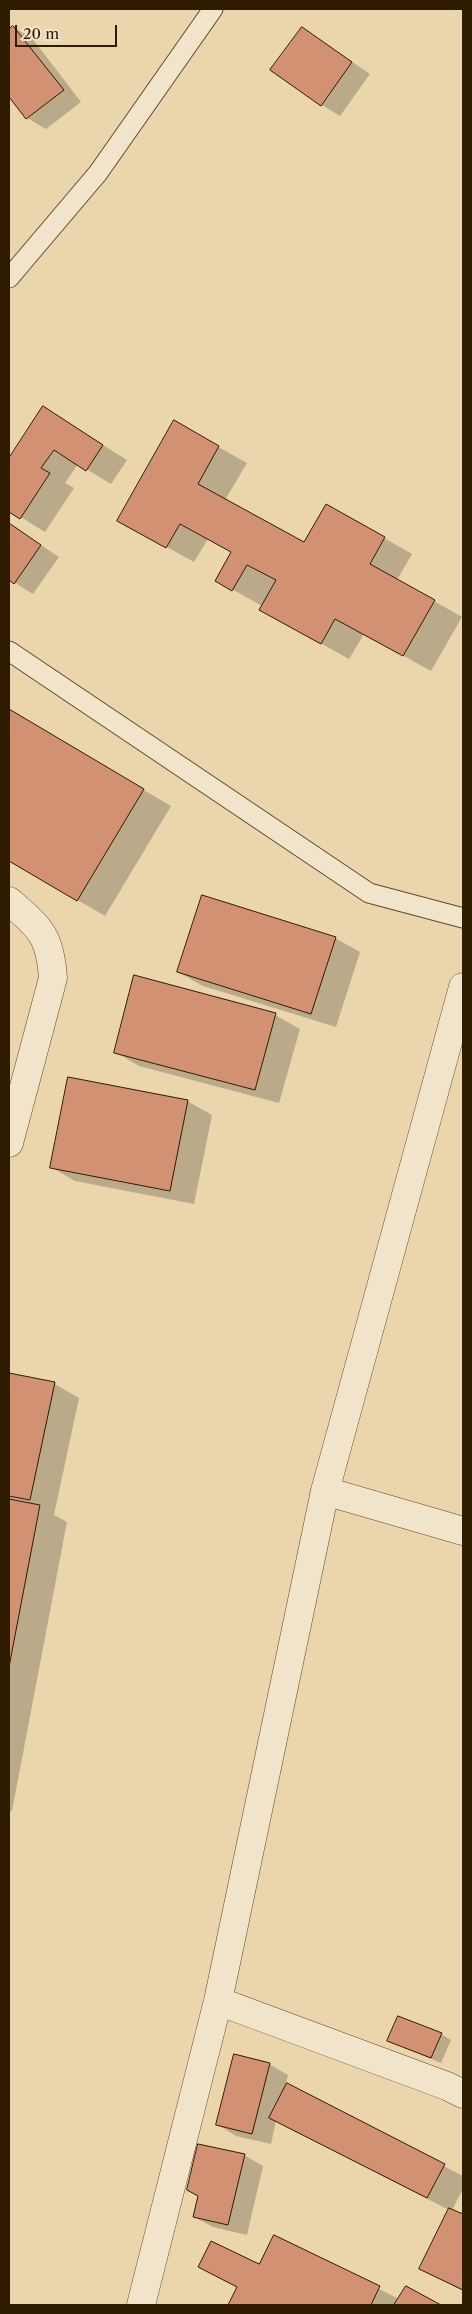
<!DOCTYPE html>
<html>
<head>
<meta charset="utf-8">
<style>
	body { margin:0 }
	#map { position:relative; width:472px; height:2314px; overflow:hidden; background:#ead5ad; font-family:"Libre Caslon Text",serif }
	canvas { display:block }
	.frame { position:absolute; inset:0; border:10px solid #2f1b00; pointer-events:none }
	.scale { position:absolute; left:15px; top:25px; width:102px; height:22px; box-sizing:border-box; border:2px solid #2f1b00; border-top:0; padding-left:6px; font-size:15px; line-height:18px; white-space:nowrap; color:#2f1b00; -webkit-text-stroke:4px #f1e4ca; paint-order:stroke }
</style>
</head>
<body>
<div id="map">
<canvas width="472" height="2314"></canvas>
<div class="frame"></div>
<div class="scale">20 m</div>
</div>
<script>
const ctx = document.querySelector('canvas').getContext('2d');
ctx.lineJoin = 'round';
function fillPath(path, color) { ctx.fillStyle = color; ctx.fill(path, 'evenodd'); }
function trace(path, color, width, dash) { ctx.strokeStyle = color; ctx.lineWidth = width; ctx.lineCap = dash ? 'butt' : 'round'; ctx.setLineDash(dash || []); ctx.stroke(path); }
const shadow = new Path2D(`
	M13,27L32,38L81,102L46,129L27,118L9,94V31Z
	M302,28L370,74L340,116L322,105Z
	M44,408L127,460L111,484L78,464L65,483L74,488L45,532L9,510V460Z
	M174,422L247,463L225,500L304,544L384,538L412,554L397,580L462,617L431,671L364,634L349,659L288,625L262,606L216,580L232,552L208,539L194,562L147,536Z
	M9,524L59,557L33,594L9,579Z
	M9,711L171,806L105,916L9,860Z
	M335,938L360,952L336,1027L203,986L178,972Z
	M275,1015L300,1029L279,1103L139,1066L115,1052Z
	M187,1101L212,1115L194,1204L75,1181L51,1167Z
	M9,1374L55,1384L79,1398L54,1515L67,1522L12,1811H9Z
	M441,2034L451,2040L441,2063L389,2041Z
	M269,2064L288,2075L286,2084L463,2176V2189L452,2210L463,2216V2291L421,2269L449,2210L276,2121L271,2144L236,2136L218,2125Z
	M244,2155L263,2166L247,2235L213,2227L194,2217Z
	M274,2236L399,2299L406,2287L438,2305H229L238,2288L199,2267L260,2266Z`);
const building = new Path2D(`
	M13,26L64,90L26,119L9,97V29Z
	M302,27L352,62L321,106L270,70Z
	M43,406L103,445L86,471L54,450L41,468L50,473L20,519L9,512V458Z
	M174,420L219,446L198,484L304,542L326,504L385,537L370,564L435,600L403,656L335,619L321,644L259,610L276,580L247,565L232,591L215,581L231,552L180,524L166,548L117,521Z
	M9,523L41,545L14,584L9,580Z
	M9,709L144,789L77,901L9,861Z
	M202,895L336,937L311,1014L177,972Z
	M134,975L276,1013L255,1090L114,1053Z
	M68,1077L188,1100L170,1191L50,1168Z
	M9,1373L55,1382L30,1500L9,1496Z
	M9,1499L40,1505L9,1667Z
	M398,2016L442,2033L431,2058L387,2041Z
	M234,2054L270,2063L252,2134L216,2125Z
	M287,2083L445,2164L427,2198L269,2118Z
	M198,2144L245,2154L228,2225L193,2217L198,2196L187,2190Z
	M449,2208L463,2214V2290L419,2269Z
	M274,2235L380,2286L371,2305H228L237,2287L198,2267L211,2241L259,2264Z
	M406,2286L441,2305H394Z`);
const service = new Path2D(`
	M9,278L98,173L213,9
	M9,651L369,893L463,918`);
const minor = new Path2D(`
	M9,901C40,928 50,935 53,978L9,1143
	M325,1491L463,1531
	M218,2001L447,2086L463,2094
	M141,2305L218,2001L325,1491L463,987`);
fillPath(shadow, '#0003');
fillPath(building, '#d39174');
trace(building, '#2f1b00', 1);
trace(service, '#5e4a2b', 21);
trace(minor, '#5e4a2b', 29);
trace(service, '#f1e4ca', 19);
trace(minor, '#f1e4ca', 28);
</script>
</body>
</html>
